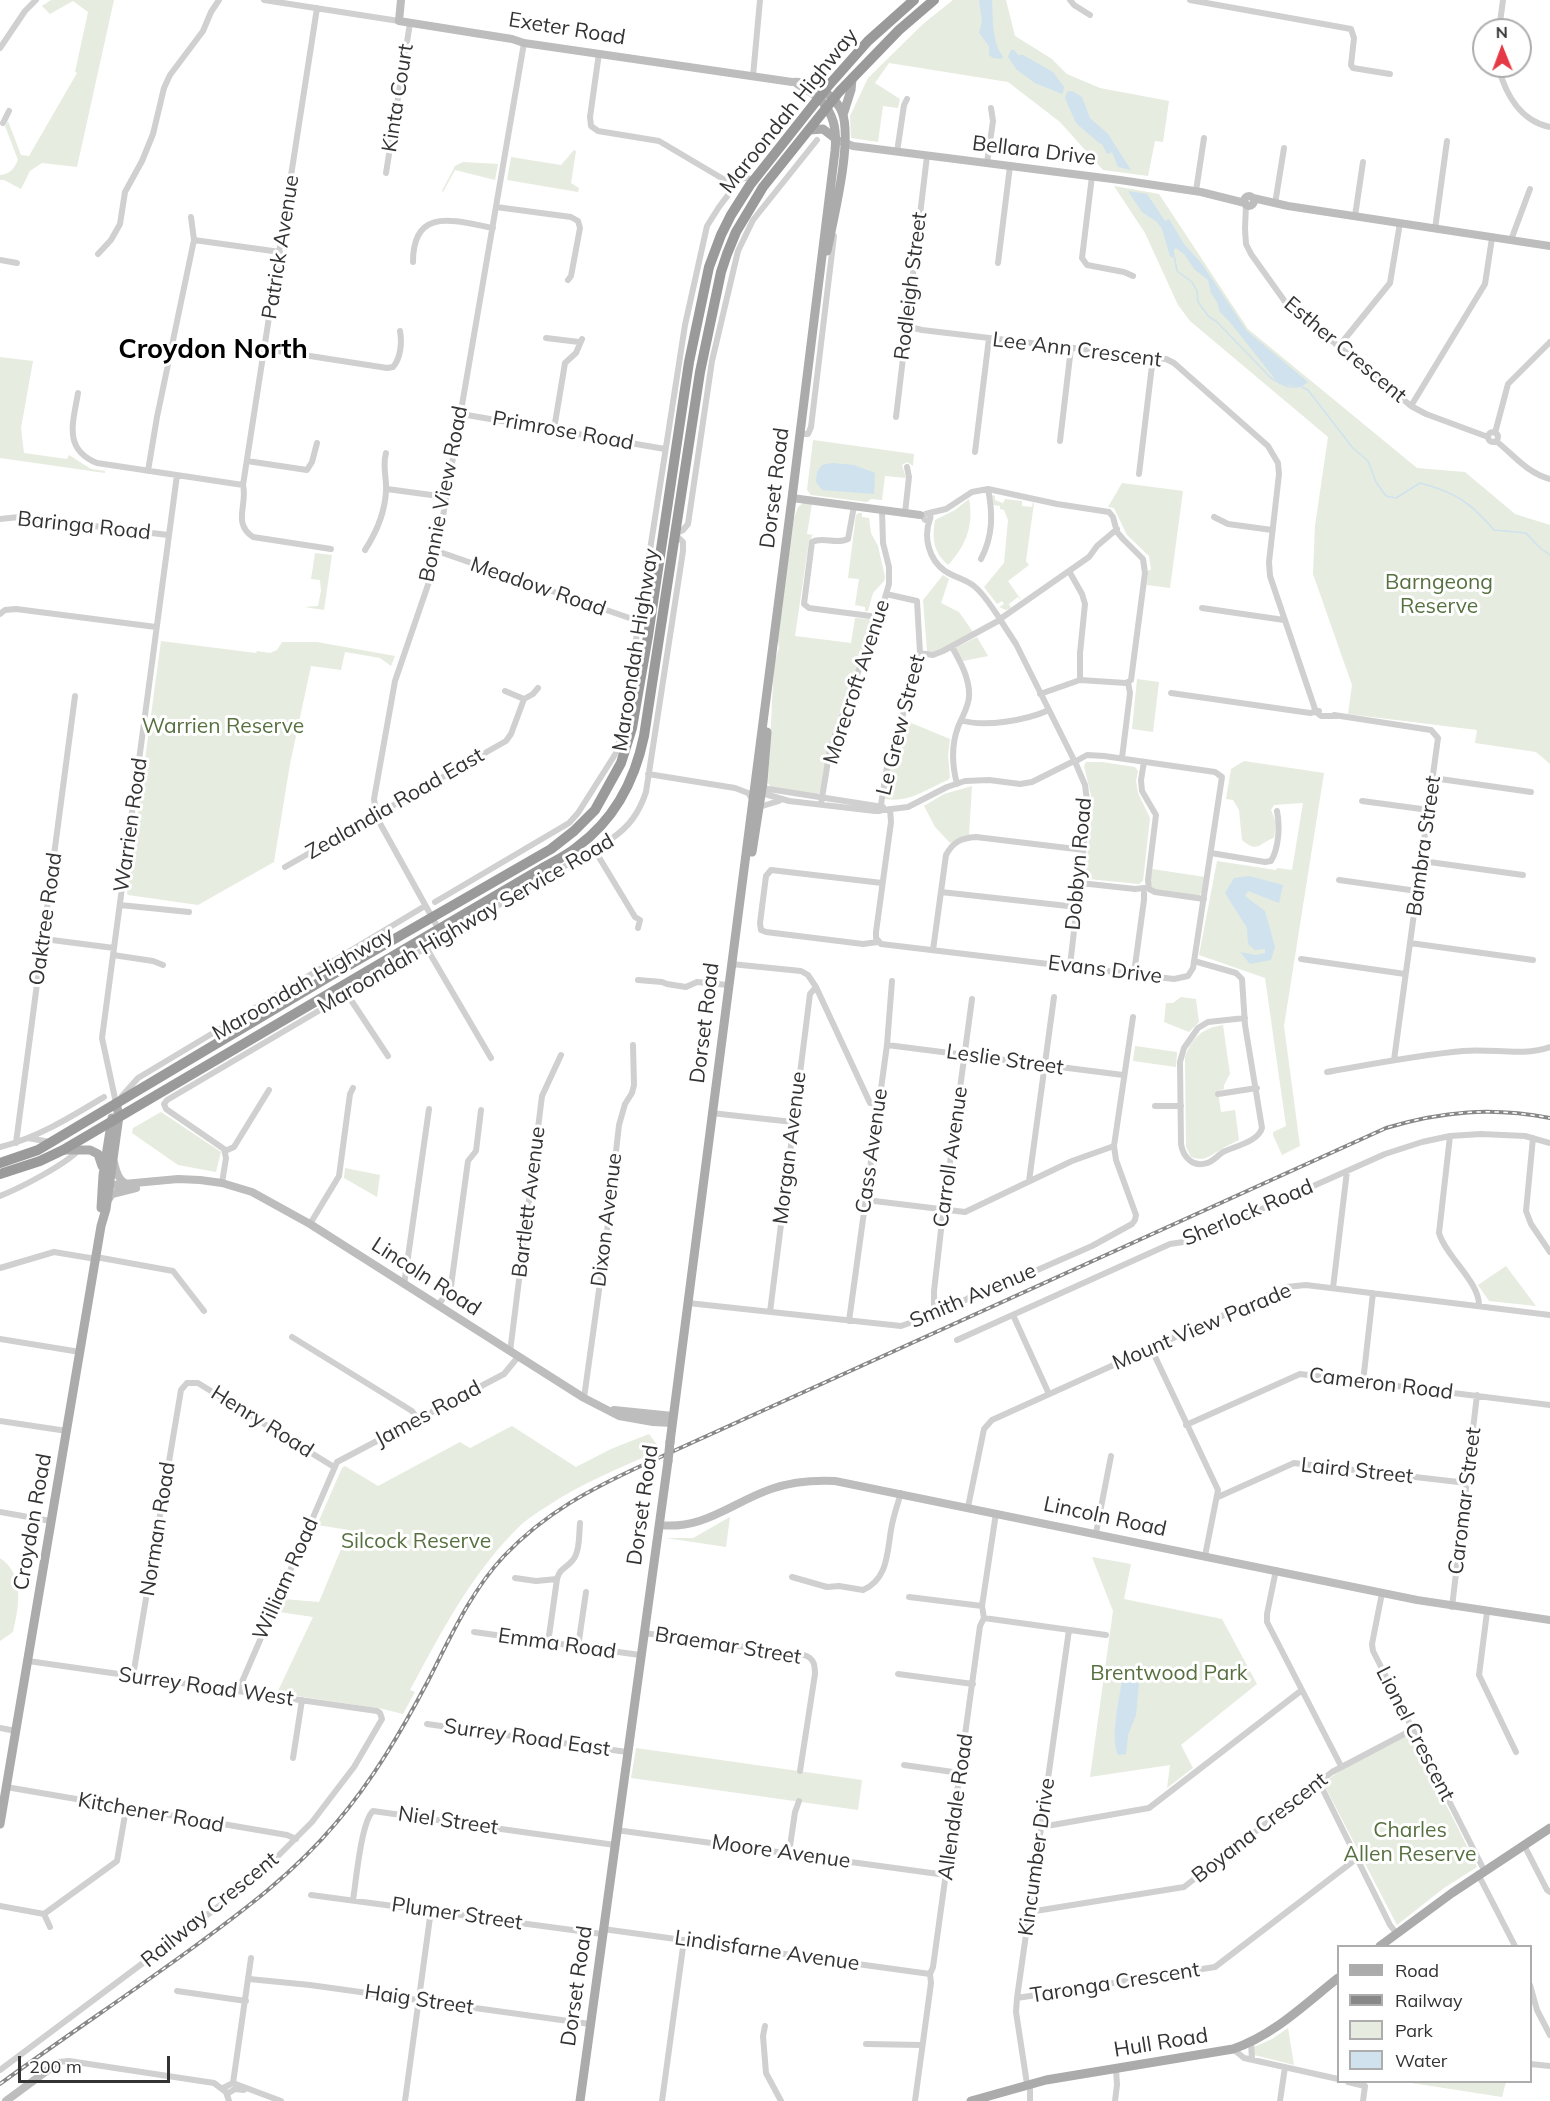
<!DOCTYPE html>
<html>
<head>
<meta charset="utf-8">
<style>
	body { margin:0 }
	#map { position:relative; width:1550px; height:2101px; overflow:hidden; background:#fff; font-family:Mulish,sans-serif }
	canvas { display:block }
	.legend { position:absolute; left:1337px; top:1945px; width:195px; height:138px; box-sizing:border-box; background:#fff; border:2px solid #adadad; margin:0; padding:8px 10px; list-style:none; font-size:18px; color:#333 }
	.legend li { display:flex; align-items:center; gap:12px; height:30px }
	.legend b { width:30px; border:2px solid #adadad }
	.north { position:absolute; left:1472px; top:18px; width:60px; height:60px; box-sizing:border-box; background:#fff; border:2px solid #adadad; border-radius:50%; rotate:359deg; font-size:16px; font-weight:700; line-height:24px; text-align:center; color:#333 }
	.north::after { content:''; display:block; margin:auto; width:21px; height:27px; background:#e63946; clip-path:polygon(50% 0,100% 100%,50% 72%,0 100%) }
	.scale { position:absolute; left:18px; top:2056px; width:152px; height:27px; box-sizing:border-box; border:3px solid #333; border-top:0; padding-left:8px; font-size:18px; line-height:21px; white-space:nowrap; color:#333; -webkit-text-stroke:4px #fff; paint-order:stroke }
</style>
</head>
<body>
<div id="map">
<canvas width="1550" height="2101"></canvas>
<ul class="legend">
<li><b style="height:8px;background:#ababab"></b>Road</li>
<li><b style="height:8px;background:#888"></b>Railway</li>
<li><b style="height:16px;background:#e6ecdf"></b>Park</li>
<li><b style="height:16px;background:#cfe2ee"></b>Water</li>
</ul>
<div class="north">N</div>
<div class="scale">200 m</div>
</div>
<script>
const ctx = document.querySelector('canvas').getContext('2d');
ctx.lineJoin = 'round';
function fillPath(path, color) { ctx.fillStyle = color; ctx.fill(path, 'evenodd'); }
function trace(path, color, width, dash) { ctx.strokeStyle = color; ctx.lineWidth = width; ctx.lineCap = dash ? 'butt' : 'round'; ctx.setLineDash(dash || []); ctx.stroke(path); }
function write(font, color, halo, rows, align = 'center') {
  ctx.font = font + ' Mulish,sans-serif'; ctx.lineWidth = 6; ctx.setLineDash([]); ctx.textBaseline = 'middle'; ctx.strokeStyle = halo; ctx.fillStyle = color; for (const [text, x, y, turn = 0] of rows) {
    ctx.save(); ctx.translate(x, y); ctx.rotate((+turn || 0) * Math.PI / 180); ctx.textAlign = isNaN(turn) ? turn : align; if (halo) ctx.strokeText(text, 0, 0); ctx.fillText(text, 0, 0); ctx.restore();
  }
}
const green = new Path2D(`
	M51,0H114L77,167L42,163L30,171L21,189L4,180H0V175C10,174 14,169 18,160L5,126L8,121L21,155L29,156L77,73L75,72L88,12L73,1L50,14L42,6Z
	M953,0H1006L1015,36L1052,59L1067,74L1100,88L1169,101L1163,142L1155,141L1148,176L1103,170L1060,122L1008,82L889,63L875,83L900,99L898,108L883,106L878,142L851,138L850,116L868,78L923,24Z
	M574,150L576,151L571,183L579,188L578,192L507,180L511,157L561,165Z
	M463,162L498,164L495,180L455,170L443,192L442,191L455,166Z
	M1114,186L1159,194L1248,329L1417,468L1465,472L1515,514L1550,525V764L1536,752L1475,743L1477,730L1348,714L1352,685L1313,574L1315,526L1328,437L1190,321L1178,305L1145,233Z
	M0,357L33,361L21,428L24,453L67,459L69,455L91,469L105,471V473L0,458Z
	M813,440L914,454L913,466L907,462L902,465L906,478L885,476L882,500L871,499L867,502L811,495L807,490Z
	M1122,483L1183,491L1170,588L1147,585L1148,570H1151L1149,556L1127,535L1114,508L1108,507Z
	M992,495L995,496V500L1003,503L1005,499L1022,501V506L1032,507L1033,502L1034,503L1026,561L1029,565L1008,581L1022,601L1018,597L1009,604L1011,608L1006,610L999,607L1004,604L1002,601L997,604L984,587L1004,563L1008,520L1004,510L1000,509V506L993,505Z
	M969,499C974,525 966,546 948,565C933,552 932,538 935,520L955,510Z
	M803,503L812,504L807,534L813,535L809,541L795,636L851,643L855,618L869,619L873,626C867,656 850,683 840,712C831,739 825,766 820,793L816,794L771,787L768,783L774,663L779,648L777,634L794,518L798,507Z
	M859,513H862V517L869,518L871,533L878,546L885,577L884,581L873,593L868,611H865V607L855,605L859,579L848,578L856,515Z
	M315,553L332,555L324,610L304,607L318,606L321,591L320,580L311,579Z
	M943,575L949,579L941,603L959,612L973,632L937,653L927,651L923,600Z
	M977,637L988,656L963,661L955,648Z
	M161,641L256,653L257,651L270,653L277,650L282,642H317L395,656L391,666L380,658L345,652L341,670L311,666L290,764L274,862L198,905L128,895L127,893Z
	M1137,679L1159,682L1153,732L1132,729Z
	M904,720L950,739L948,756L950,777L948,780C926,789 910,803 885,799L890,759Z
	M1244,761L1324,773L1284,1026L1300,1146L1282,1155L1273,1135V1132L1286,1126L1265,978L1199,955L1217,861L1276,870L1277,868L1292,870L1303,803L1274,805L1271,810L1276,822L1274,838C1258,843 1259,854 1242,840L1239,810L1233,800L1226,799L1231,769Z
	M1086,762H1102L1135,767L1138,771L1136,781L1138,793L1150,818L1143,881L1139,884L1088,879L1085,875L1093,804L1084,766Z
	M972,786L969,835L950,843L935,827L924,806L944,794Z
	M1152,869L1205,877L1202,892L1199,896L1154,890L1150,883Z
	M1181,997L1196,999L1199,1022L1189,1032L1164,1022L1166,1003H1173Z
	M1223,1025L1230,1074L1224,1085V1089L1218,1091L1221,1112L1235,1110L1239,1140C1233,1143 1226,1146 1220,1150C1209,1156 1205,1162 1191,1157L1186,1147L1185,1057C1192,1037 1203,1028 1223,1025Z
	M1135,1046L1177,1052L1176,1067L1133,1061Z
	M161,1112L221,1152L216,1172L178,1165L132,1133L133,1128Z
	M345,1168L380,1175L377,1197L344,1178Z
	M1506,1266L1536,1306L1489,1301L1478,1285Z
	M512,1426L576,1467L611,1449L649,1434L661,1450C621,1467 582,1483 546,1507C538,1512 530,1517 523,1523C473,1570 442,1631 410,1690L415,1692L403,1714L383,1709L277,1693L313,1617L279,1612L284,1599L319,1602L349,1530L317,1525L342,1468L345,1466L378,1486L460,1442L470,1448Z
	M730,1517L726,1547L666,1538H693Z
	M1092,1557L1131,1564L1124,1599L1222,1619L1257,1684L1181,1745L1193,1768L1167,1788L1170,1765L1090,1777L1113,1611Z
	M0,1558C25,1575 19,1606 13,1632L0,1641Z
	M1409,1735L1455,1822L1477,1867L1444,1888L1397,1925L1323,1783L1344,1768Z
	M636,1748L862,1780L858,1810L631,1778Z
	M1288,2028L1294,2065L1254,2055V2047L1272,2039Z
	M1405,2082H1506L1502,2097Z`);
const water = new Path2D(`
	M979,0H992C993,17 992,45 1003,56L1002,59L993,58L989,55V46L979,33L982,22Z
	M1011,50H1014L1018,55H1023L1053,72L1064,87L1063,93L1062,94L1035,83L1017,70L1008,57Z
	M1072,91L1082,97L1090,118L1108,134L1131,170L1118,167L1112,152L1107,154L1102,144L1099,143L1076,123L1065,98L1067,92Z
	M1128,191L1147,194L1165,221L1169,219L1184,244L1202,264L1247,331L1308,382L1301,387L1279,384L1229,321L1220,312L1217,302L1211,293L1208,280L1195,270L1184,254L1176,248L1173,250V258L1170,256L1162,229L1157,222L1142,212Z
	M832,463L854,465L875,473L874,494L822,490L816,482L817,472L822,465Z
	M1249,876L1283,885L1279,903L1248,891L1245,896L1265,911L1275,947L1271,960L1250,964L1240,952L1256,955L1265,953V949L1255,950L1248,944L1247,928L1225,893L1234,878Z
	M1128,1677L1139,1684L1136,1715L1128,1735L1126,1754L1118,1755C1110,1739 1119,1700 1122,1681Z`);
const stream = new Path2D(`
	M1173,250L1177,271L1192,282L1197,291L1198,302L1209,317L1216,321L1271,378L1278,382
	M1282,384L1288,387H1298
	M1302,387L1308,390L1352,447L1368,461L1376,482L1386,496L1396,498L1420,483C1455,492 1471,503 1494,530L1526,533L1540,548L1550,555`);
const street = new Path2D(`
	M264,0L399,21
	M1070,0L1074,5L1090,15
	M1190,0L1351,29L1354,38L1351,65L1353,68L1390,74
	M317,8L243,485C248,504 232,523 253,537L331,549
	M1499,30L1503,0
	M0,48L25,11L36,0
	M599,53L590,117L591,126L598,131L659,141L735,186
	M1498,66C1505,93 1520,121 1550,127
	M753,76L760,0
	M3,123L9,111
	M897,152L904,105L907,99
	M987,163L993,121L991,108
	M386,173L410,23
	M1092,176L1082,258L1087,265L1124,272L1133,276
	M1196,191L1204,138
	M1275,204L1284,148
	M1246,205L1245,229L1246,244L1251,254L1286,303L1411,406L1426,414L1488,437
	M496,207L571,217L578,221L580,228L571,276L568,280
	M1355,216L1363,162
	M1435,229L1447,141
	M194,240L280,252
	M1511,240L1530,189
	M98,254L111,240L120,224L125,192L142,161L153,134L164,88L170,75L203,31L211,12L219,0
	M0,260L17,263
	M413,262C413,206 455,221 493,228
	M998,263L1010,166
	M906,326L922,330L1166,359L1174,363L1268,446L1278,463L1279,474L1269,562L1270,576L1316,712L1321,716H1337
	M546,338L579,342
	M1339,346L1390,283L1400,223
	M265,349L387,368L393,367C401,358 402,342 400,331
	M78,393C73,423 63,449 97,463L243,485
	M1411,406L1485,284L1492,238
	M461,414L665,449
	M896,417L927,156
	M554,429L565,363L576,353L582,339
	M1488 437a5 5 0 1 1 10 0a5 5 0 1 1-10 0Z
	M1495,433L1508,384L1550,342
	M799,434H808L811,427L834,236
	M1060,441L1071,348
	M1496,441C1514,455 1527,473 1550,479
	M975,452L989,338
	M247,461L307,470L312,462L317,443
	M148,471L157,417L194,240L191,217
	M1139,474L1153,357
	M387,489L446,497
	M854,506L848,539C836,545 823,536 812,542L804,604L809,608L878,617
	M905,513L909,477L907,467
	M929,513L946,509L972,492L988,489L1057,504L1109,512L1113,517L1117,532L1123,539L1143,559L1145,573L1131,680L1126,683L1080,680L1040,694
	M923.5 517a3.5 3.5 0 1 1 7 0a3.5 3.5 0 1 1-7 0Z
	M1214,517L1228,524L1272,530
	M0,519L19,517L168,535
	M930,519C923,537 929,560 945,571C954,577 965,579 974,586C984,594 991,606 998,616
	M675,534L683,530L688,524L712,361L738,251L753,220L817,140
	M365,550C376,533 385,511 386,491C387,478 382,466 386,453
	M437,551L638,621
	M981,559C993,536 993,514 988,489
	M1069,571L1082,594L1085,604L1080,653V680
	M1202,608L1284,620
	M0,614L5,610L16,609L156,627
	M1003,617L1089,557L1097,546L1117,529
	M1001,621L1016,644L1073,758
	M952,647C960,661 970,679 969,696C969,706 962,717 958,727C951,746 952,765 957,784
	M920,653L933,655L943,651L998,621
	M505,691L524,699
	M1171,693L1310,713L1319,711
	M1334,715L1431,730L1438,738L1394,1060
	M961,720C984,728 1027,720 1049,710
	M1122,758L1130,693L1128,682
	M1144,762L1141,780L1142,791L1156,815L1148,880L1149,889
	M648,774L735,788L748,793L753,800
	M1433,778L1531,792
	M762,788L883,807
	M758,792L789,801L875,811L908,807L947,787L965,781L989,780L1020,784L1032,782L1072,762
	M1362,801L1429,810
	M821,804L830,749L861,664L870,648L889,584V567L883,543L882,510
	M759,807L779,801
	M890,809L891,822L876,932V938L881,944L1174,979L1188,976L1193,968L1222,777L1215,772L1104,756L1087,755L1078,760
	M880,811L888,760L902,718L920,653L917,601L886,594
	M594,849L635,917L640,920L638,928
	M1211,853L1265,862L1271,861C1279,848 1280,825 1277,811
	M1422,861L1523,875
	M285,867L506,741L511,734L524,699L533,694L538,688
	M1339,880L1417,891
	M1080,883L1135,889L1144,888
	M1149,889L1155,892L1204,899
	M941,892L1077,907
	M435,902L569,823L578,813L616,753L622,730L685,325L707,226L719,207L740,179L743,178L754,179
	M120,905L189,912
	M438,928L377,818L374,799L395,681L431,576L437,551L524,43
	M44,939L114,948
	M878,942L863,944L766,932L761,930L760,923L766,876L771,870L882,883
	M1410,943L1533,960
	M426,947L491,1058
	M933,950L946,855C953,842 961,838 976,837L1084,850
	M113,955L153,961L163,965
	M1301,959L1405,974
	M1194,961L1236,973L1242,979L1245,1025L1262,1128C1258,1142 1235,1146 1223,1152C1218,1155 1214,1161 1207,1163C1193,1168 1183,1157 1181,1144L1180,1062L1184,1048L1198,1028L1208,1022L1245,1018
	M731,964L801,971L808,975L816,987L870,1103L878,1105
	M1070,966L1088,808L1085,785L1076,764
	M1134,973L1144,900V893
	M638,980L662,982L667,984L686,987L697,982L728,985
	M347,994L388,1056
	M887,1045L1123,1075
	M1327,1072C1372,1064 1418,1055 1463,1051C1492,1048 1522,1057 1550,1047
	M1218,1094L1257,1088
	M122,1096L138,1078L425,906
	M116,1103L102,1038L177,475
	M1155,1106H1181
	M711,1113L793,1122
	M1450,1136L1439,1233C1446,1257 1480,1282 1479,1306
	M28,1138L50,1142
	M1533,1138L1526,1211L1531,1224L1550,1252
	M16,1143L75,696
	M0,1147C37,1138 71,1117 104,1097
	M225,1151L234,1147L269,1090
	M1029,1181L1054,997
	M222,1183L226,1158L224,1149L166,1109L164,1104L167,1100L611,839C629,827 639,813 646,792L683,551V542L675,534
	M0,1196C20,1188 65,1165 80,1149
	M866,1200L965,1212L1072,1161L1114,1146
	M310,1224L339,1176L350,1094L353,1088
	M96,1257L173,1271L204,1311
	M0,1268L54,1252L96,1259
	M404,1285L429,1109
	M1333,1288L1347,1171
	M688,1303L901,1326L947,1310L976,1294L1010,1282L1092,1246L1132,1224L1135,1220L1136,1215L1116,1160L1114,1146L1133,1017
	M438,1306L451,1286L468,1161L476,1151L481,1110
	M770,1312L810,994L816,987
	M934,1315V1291L941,1230L972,999
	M1013,1315L1049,1394
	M849,1321L887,1045L892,981
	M292,1337L412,1411L418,1419
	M0,1339L80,1352
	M957,1340L1170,1244L1190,1241L1385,1154L1422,1142L1450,1136L1481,1134L1525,1136L1550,1143
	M1151,1348L1218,1490L1205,1556
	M510,1352L542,1096L561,1055
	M1363,1382L1373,1293
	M584,1398L606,1240L619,1125L625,1104L632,1093L634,1085L633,1045
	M0,1421L67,1431
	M1186,1425L1300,1374L1550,1405
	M1218,1497L1294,1463L1467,1483
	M968,1507L984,1429L992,1420L1286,1287L1306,1285L1550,1315
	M0,1512L51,1521
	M1096,1533L1111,1456
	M1276,1570L1267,1614V1622L1341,1766
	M792,1577L827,1587L839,1586L863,1590C888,1579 887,1553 891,1530C893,1517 897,1506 901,1493
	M515,1578L536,1581L557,1579
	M1382,1593L1372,1644L1373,1651L1484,1870
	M909,1597L982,1606
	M1452,1607L1477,1395
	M1487,1612L1479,1675L1516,1752
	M984,1618L1106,1635
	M474,1632L640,1655
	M644,1633L804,1655C814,1658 815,1665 815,1674L800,1771
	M548,1643L557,1579C560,1568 565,1569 572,1561C580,1553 579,1533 580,1523
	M578,1647L586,1592
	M898,1674L973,1684
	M133,1676L181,1390L187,1383H198L334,1467
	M238,1691L337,1462L504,1374L518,1357
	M427,1724L627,1752
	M0,1728L16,1731
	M293,1758L302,1700
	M904,1765L960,1773
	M1319,1782L1390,1925L1397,1934
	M6,1787L287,1835L296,1839
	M1041,1827L1149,1808L1302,1690
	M616,1830L946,1875
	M1524,1845L1547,1890L1550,1892
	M789,1853L795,1812L799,1801
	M1478,1874L1515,1946
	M311,1895L602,1934
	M353,1900C356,1882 361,1822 373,1811L615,1845
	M0,1906L44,1914L117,1861L126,1809
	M1029,1912L1184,1887L1332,1772L1412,1730
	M44,1914L50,1927
	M603,1929L930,1974
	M249,1979L310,1985L590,2024
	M1530,1985L1537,2010L1550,2035
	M177,1991L246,2001
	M1017,1998L1215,1967L1356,1859
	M765,2026L763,2036L766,2073L781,2101
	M1251,2043L1252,2059
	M866,2044L922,2045
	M1233,2049L1244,2058L1338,2079
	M1530,2064L1550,2066
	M52,2067L58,2062L69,2061L214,2083L226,2092L229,2101
	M0,2070L219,1906L261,1873L312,1822L354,1767L382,1719L380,1713L377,1711L28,1661
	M1348,2082L1365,2086L1363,2101
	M233,2083L251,1958
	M1030,2083V2101
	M1027,2084L1016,2012L1017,1998L1069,1630
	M223,2088L233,2083L281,2101
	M227,2094L235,2089L244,2090
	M405,2101L431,1910
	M662,2101L684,1940
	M915,2101L931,1983L930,1974L933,1967L980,1626L984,1618L982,1606L996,1513
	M1115,2101L1117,2085L1116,2069
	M1280,2101L1285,2067`);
const secondary = new Path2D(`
	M401,0L399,21L512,39L524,43L792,82C804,81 815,84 824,91
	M797,84L819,98
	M840,141L853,146L1120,180L1201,192L1245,203
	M1244 201a5 5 0 1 1 10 0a5 5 0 1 1-10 0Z
	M1253,198L1288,206L1550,246
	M792,498L920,515
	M113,1159C116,1169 117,1181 128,1184
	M102,1186L178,1179L200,1180L222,1183L252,1192L310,1224L584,1398L619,1416L653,1422L672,1423
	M108,1200L112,1194L136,1188
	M614,1410L673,1416
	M659,1525C704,1530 731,1503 771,1489C791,1482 813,1480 835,1481L1417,1600L1550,1620
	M6,2101L52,2067`);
const primary = new Path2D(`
	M824,91C831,97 839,103 842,112C853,141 833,220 827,251
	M843,115L851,90L852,79
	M810,130L823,129L836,139
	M752,852L763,782L767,732
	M63,1150H90L98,1154L102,1166
	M101,1208L103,1175L112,1118
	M670,1442L792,498L835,151C837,129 834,114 819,98
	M0,1824L101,1226L106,1209L119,1116L116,1103
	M1380,1946L1452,1893L1550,1828
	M580,2101L668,1461
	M971,2101L1046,2080L1233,2049C1274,2035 1305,2004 1338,1978`);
const highway = new Path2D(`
	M0,1163L38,1150L330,976L551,849L574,831L595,810L621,763L632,728L648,636L689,362L709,267L721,235L731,215L750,185L829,85L868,41L914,0
	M0,1174L40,1161L63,1150L541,869C553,862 566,856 577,847C614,820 635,780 644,736L700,372L721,272L727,254L736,232L763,187L839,92L899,30L934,0`);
const rail = new Path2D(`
	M0,2084C63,2038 128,1995 191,1949C243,1911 294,1873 336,1823C373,1780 402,1730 428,1681C450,1638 471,1591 504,1556C546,1512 591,1489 645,1464L1386,1128C1443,1111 1492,1107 1550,1118`);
const primaryBridge = new Path2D(`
	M668,1461L670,1442`);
const streetNames = [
	["Exeter Road",567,29,9],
	["Kinta Court",398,98,-81],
	["Maroondah Highway",789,111,-51],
	["Bellara Drive",1034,151,7],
	["Patrick Avenue",281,247,-81],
	["Rodleigh Street",911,286,-83],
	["Lee Ann Crescent",1077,350,7],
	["Esther Crescent",1345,350,40],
	["Primrose Road",563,431,10],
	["Dorset Road",775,488,-83],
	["Bonnie View Road",444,494,-79],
	["Baringa Road",84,526,6],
	["Meadow Road",538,587,19],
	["Maroondah Highway",636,650,-81],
	["Morecroft Avenue",857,682,-72],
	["Le Grew Street",901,725,-76],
	["Zealandia Road East",395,804,-30],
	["Warrien Road",131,825,-82],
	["Bambra Street",1424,846,-82],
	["Dobbyn Road",1079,864,-85],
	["Oaktree Road",46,919,-82],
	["Maroondah Highway Service Road",466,924,-30],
	["Evans Drive",1105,970,7],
	["Maroondah Highway",303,984,-30],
	["Dorset Road",705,1023,-83],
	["Leslie Street",1005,1060,8],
	["Morgan Avenue",790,1148,-83],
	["Cass Avenue",872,1151,-82],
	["Carroll Avenue",951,1157,-82],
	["Bartlett Avenue",529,1202,-83],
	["Sherlock Road",1248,1213,-23],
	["Dixon Avenue",607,1220,-83],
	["Lincoln Road",426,1277,33],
	["Smith Avenue",973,1296,-23],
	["Mount View Parade",1202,1327,-23],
	["Cameron Road",1381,1384,7],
	["James Road",428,1414,-28],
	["Henry Road",262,1422,32],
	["Laird Street",1357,1471,6],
	["Caromar Street",1465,1501,-83],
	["Dorset Road",643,1505,-82],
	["Lincoln Road",1105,1517,12],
	["Croydon Road",33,1522,-80],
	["Norman Road",158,1529,-81],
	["William Road",286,1579,-66],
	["Emma Road",557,1644,8],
	["Braemar Street",728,1646,9],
	["Surrey Road West",206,1687,8],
	["Lionel Crescent",1415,1734,63],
	["Surrey Road East",527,1738,8],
	["Allendale Road",956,1807,-82],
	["Kitchener Road",151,1813,10],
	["Niel Street",448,1821,8],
	["Boyana Crescent",1260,1828,-38],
	["Moore Avenue",781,1852,8],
	["Kincumber Drive",1037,1857,-82],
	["Railway Crescent",210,1910,-39],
	["Plumer Street",457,1914,8],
	["Lindisfarne Avenue",767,1951,8],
	["Taronga Crescent",1115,1983,-9],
	["Dorset Road",577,1986,-82],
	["Haig Street",419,2000,8],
	["Hull Road",1161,2043,-9]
];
const parkNames = [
	["Barngeong",1439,583],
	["Reserve",1439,607],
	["Warrien Reserve",223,727],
	["Silcock Reserve",416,1542],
	["Brentwood Park",1169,1674],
	["Charles",1410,1831],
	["Allen Reserve",1410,1855]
];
const districtNames = [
	["Croydon North",213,350]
];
fillPath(green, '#e6ecdf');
fillPath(water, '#cfe2ee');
trace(stream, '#cfe2ee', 1.5);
trace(street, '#d0d0d0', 6);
trace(secondary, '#bdbdbd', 8);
trace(primary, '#ababab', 9);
trace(highway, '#9a9a9a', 10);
trace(rail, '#888', 4);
trace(rail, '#fff', 1.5, [4.5]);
trace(primaryBridge, '#ababab', 9);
write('21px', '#333', '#fff', streetNames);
write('21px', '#56703f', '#fff', parkNames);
write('bold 27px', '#000', '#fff', districtNames);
</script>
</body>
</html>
